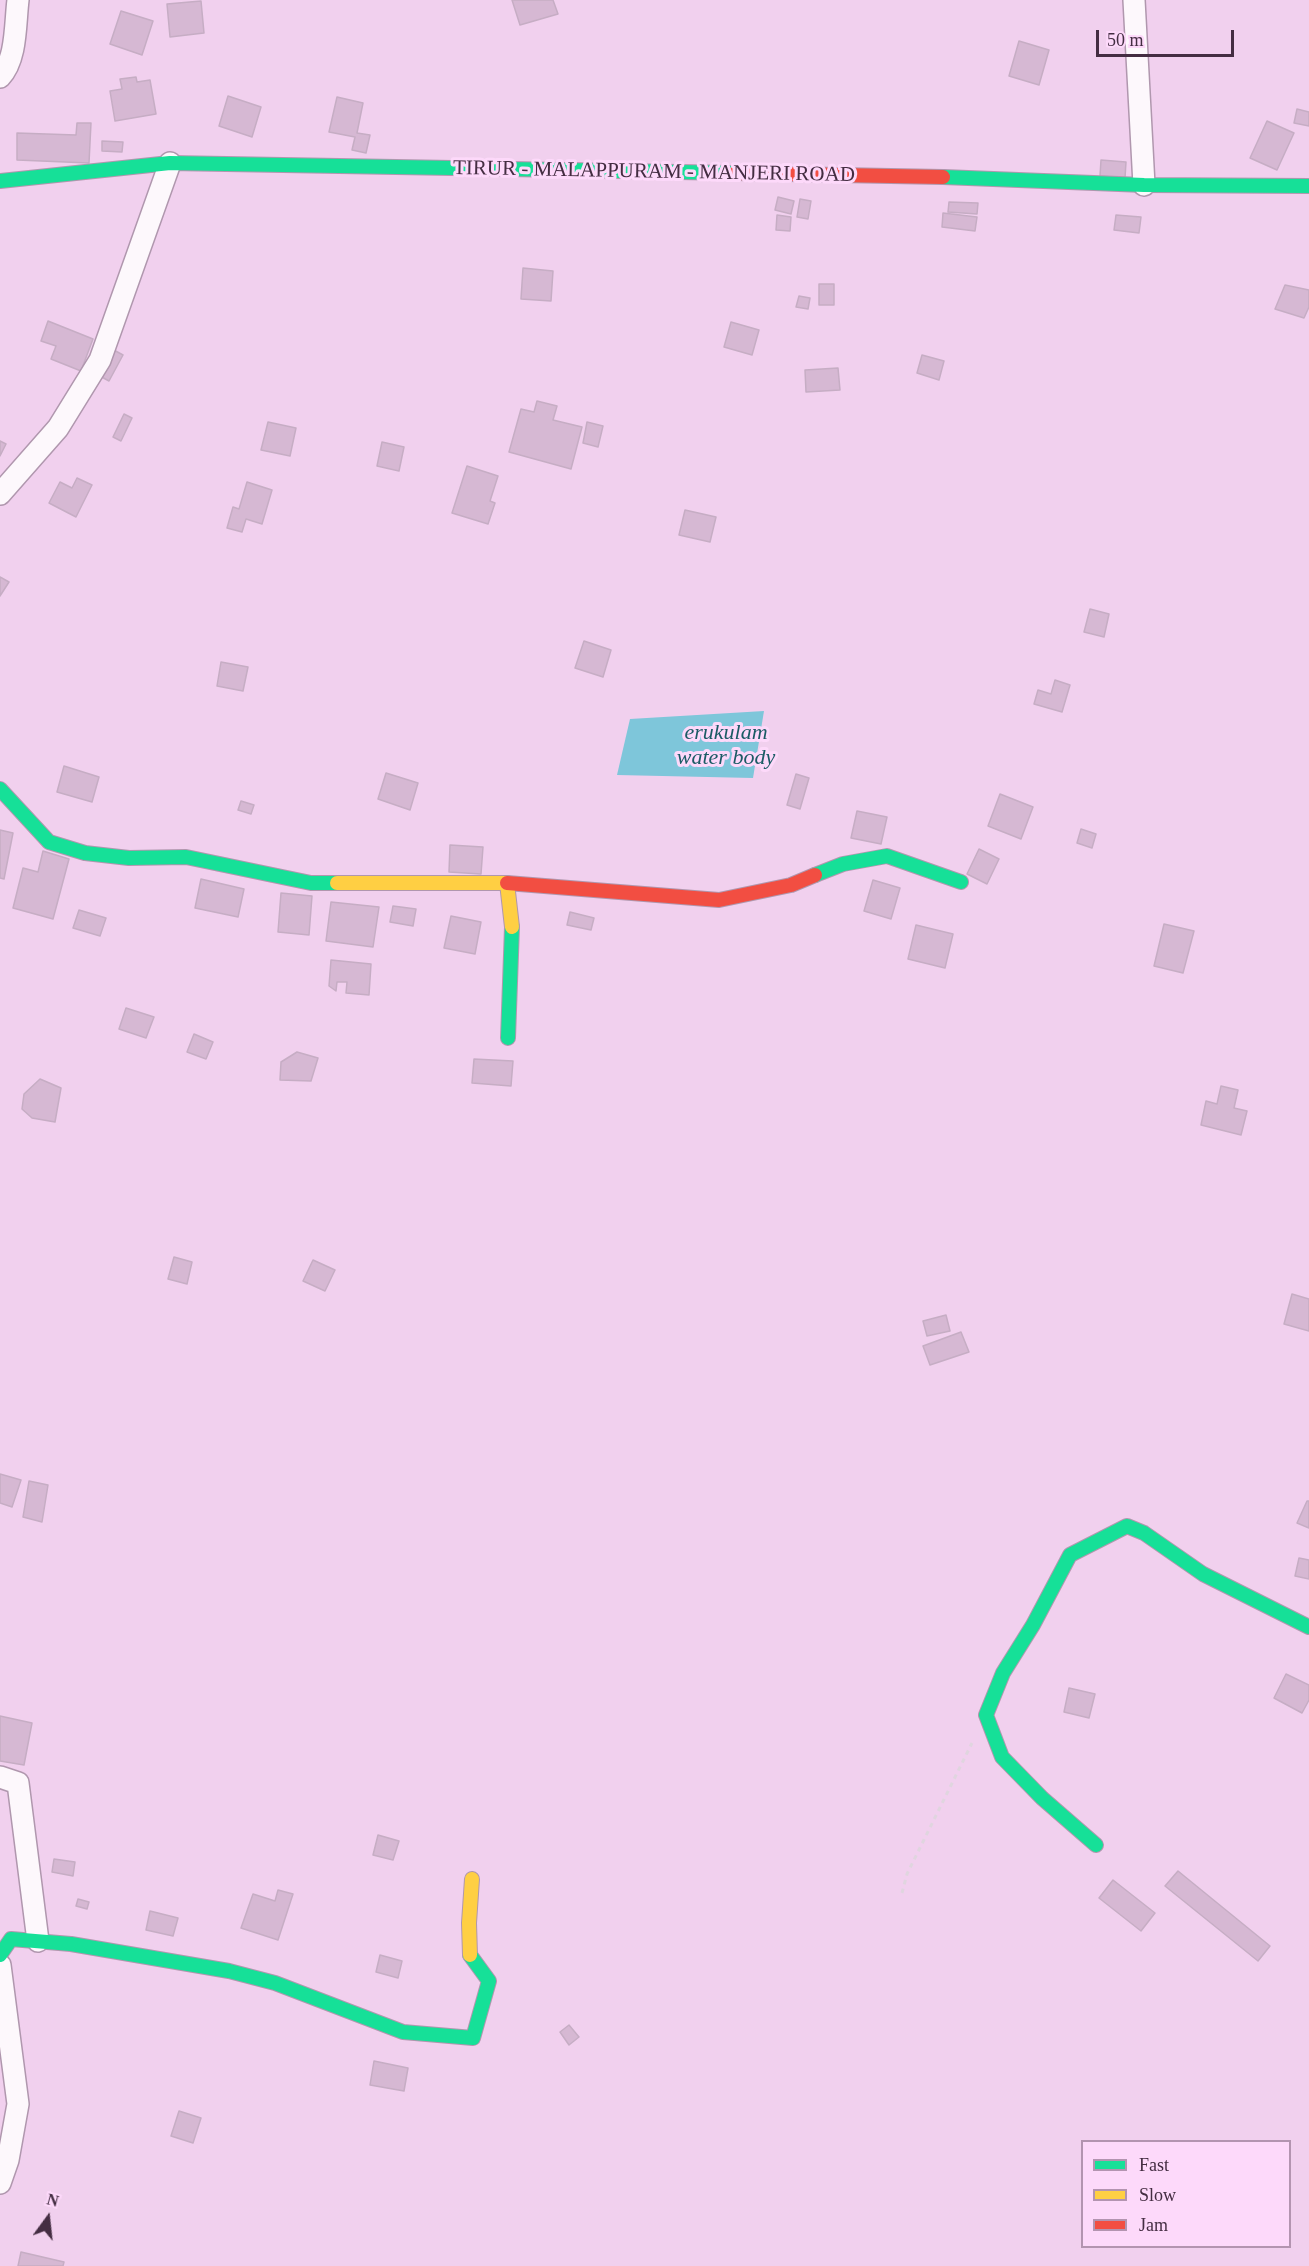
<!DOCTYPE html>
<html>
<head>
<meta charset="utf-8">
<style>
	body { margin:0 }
	#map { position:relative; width:1309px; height:2266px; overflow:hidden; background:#f1d0ee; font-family:Georgia,serif }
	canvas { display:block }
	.legend { position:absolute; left:1081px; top:2140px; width:210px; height:108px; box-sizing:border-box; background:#fdd9fa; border:2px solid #b394b0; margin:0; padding:8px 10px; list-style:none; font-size:18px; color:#442d42 }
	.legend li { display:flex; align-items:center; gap:12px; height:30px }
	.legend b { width:30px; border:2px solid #b394b0 }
	.north { position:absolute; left:18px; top:2188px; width:60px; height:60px; -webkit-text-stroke:4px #fdd9fa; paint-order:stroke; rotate:15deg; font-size:16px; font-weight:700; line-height:24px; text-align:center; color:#442d42 }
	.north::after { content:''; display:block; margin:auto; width:21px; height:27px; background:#442d42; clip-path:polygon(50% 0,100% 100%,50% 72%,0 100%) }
	.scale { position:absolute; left:1096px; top:30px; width:138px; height:27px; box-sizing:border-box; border:3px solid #442d42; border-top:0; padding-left:8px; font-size:18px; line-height:21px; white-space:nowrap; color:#442d42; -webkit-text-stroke:4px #fdd9fa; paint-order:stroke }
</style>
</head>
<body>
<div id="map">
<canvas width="1309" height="2266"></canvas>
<ul class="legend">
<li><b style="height:8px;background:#16e098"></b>Fast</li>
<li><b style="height:8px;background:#ffcf43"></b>Slow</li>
<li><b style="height:8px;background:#f24e42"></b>Jam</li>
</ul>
<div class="north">N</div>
<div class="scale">50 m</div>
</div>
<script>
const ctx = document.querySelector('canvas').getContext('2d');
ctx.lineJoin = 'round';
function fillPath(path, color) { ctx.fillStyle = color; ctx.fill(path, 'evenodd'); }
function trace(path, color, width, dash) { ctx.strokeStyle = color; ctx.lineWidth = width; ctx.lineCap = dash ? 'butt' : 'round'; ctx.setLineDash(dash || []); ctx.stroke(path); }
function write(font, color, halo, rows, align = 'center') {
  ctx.font = font + ' Georgia,serif'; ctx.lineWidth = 6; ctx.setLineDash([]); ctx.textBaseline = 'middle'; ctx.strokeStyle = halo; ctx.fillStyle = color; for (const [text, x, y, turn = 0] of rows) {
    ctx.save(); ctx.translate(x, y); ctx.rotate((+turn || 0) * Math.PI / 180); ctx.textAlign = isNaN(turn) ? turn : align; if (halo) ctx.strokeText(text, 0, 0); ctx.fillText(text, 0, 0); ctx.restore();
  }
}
const water = new Path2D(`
	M764,711L753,778L617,775L630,719Z`);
const building = new Path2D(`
	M512,0H553L558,14L520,25Z
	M201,1L204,33L170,37L167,4Z
	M121,11L153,21L142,55L110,44Z
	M1019,41L1049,50L1039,85L1009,76Z
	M136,77L137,82L150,80L156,114L115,121L110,91L122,89L120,79Z
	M228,96L261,107L252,137L219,126Z
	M337,97L363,103L357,133L370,135L366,153L352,150L355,137L329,132Z
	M1297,109L1309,112V126L1294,123Z
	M1267,121L1294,133L1277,170L1250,158Z
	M77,123H91L89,163L17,160V133L76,135Z
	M102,141L123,142L122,152L102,151Z
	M1101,160L1126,162L1125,178L1100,176Z
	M778,197L794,201L791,214L775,210Z
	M800,199L811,201L808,219L797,217Z
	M949,202L978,203L977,214L948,212Z
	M943,213L977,217L975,231L942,227Z
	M777,215L791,217L790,231L776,230Z
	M1116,215L1141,217L1139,233L1114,230Z
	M523,268L553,271L551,301L521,299Z
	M819,284H834V305H819Z
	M1285,285L1309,290V307L1304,318L1275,309Z
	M799,296L810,298L808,309L796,307Z
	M48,321L93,339L81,371L51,359L56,346L41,341Z
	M731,322L759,330L752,355L724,347Z
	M112,349L123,355L109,381L98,375Z
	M922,355L944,361L939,380L917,373Z
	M838,368L840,390L806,392L805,370Z
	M537,401L557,406L553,420L582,427L571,469L509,452L521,409L534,412Z
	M124,414L132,418L121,441L113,437Z
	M268,422L296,428L290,456L261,450Z
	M587,422L603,426L598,447L583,443Z
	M0,441L6,444L0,456Z
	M382,442L404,447L399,471L377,466Z
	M467,466L498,476L490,501L495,503L488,524L452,513Z
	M77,478L92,485L76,517L49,503L60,482L72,488Z
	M247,482L272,490L262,524L246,519L242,532L227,528L233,507L239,509Z
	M685,510L716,517L710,542L679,535Z
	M0,577L9,582L0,596Z
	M1090,609L1109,614L1104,637L1084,632Z
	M584,641L611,650L603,677L575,668Z
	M221,662L248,667L243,691L217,686Z
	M1055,680L1070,685L1062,712L1034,704L1038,690L1051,694Z
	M64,766L99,777L92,802L57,792Z
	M386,773L418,783L410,810L378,799Z
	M796,774L809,778L800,809L787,805Z
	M1000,794L1033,807L1021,839L988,826Z
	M241,801L254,805L251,814L238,810Z
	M857,811L887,817L881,844L851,838Z
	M1081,829L1096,834L1092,848L1077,843Z
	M0,830L13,833L4,879L0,878Z
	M450,845L483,847L481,874L449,872Z
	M979,849L999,859L987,884L967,874Z
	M43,851L69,859L53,919L13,908L23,868L38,872Z
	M201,879L244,889L238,917L195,908Z
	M873,880L900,888L891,919L864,911Z
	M281,893L312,896L309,935L278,932Z
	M331,902L379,907L373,947L326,941Z
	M393,906L416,909L413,926L390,922Z
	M79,910L106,918L100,936L73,928Z
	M570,912L594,918L591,930L567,925Z
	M451,916L481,922L475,954L444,948Z
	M1164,924L1194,931L1183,973L1154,966Z
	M916,925L953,934L945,968L908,959Z
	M331,960L371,964L369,995L346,993L347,982H337L336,991L329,986Z
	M126,1008L154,1017L146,1038L119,1029Z
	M194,1034L213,1042L206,1059L187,1052Z
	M297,1052L318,1058L311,1081L280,1080L281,1062Z
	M474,1059L513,1061L511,1086L472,1083Z
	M40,1079L61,1088L55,1122L32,1118L22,1109L24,1094Z
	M1221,1086L1238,1090L1234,1108L1247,1111L1241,1135L1201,1125L1206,1101L1217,1104Z
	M174,1257L192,1262L187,1284L168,1279Z
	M313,1260L335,1270L325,1291L303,1281Z
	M1292,1294L1309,1299V1331L1284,1324Z
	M946,1315L950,1331L927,1336L923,1321Z
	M961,1332L969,1352L930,1365L923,1346Z
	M0,1474L21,1480L12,1507L0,1503Z
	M29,1481L48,1485L42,1522L23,1517Z
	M1307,1501H1309V1528L1297,1523Z
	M1299,1558L1309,1560V1579L1295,1576Z
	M1286,1674L1309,1685V1700L1302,1713L1274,1698Z
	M1069,1688L1095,1694L1089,1718L1064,1712Z
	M0,1716L32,1723L24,1765L0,1761Z
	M378,1835L399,1841L393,1860L373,1855Z
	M54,1859L75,1862L73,1876L52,1872Z
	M1178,1871L1270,1946L1258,1961L1165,1886Z
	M1113,1880L1155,1913L1141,1931L1099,1898Z
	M278,1890L293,1894L278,1940L241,1928L253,1894L275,1901Z
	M78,1899L89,1902L87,1909L76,1906Z
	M150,1911L178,1918L173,1936L146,1930Z
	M380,1955L402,1961L398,1978L376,1972Z
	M569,2025L579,2037L569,2045L560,2032Z
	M374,2061L408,2068L404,2091L370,2085Z
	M179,2111L201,2118L193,2143L171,2136Z
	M21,2252L64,2262L63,2266H18Z`);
const path = new Path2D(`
	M902,1893L907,1874L972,1743`);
const street = new Path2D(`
	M1134,0L1144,185
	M0,77C17,59 15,24 18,0
	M0,494L58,428L100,360L170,163
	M0,1777L18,1783L38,1941
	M0,1965L18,2104L8,2160L0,2183`);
const fast = new Path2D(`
	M943,177L1144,185L1309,186
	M0,181L170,163L735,173
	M0,789L49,842L85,853L129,858L186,857L311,883H337
	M815,875L843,864L887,856L961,882
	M508,1038L512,927
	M1096,1845L1042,1798L1002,1757L986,1715L1003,1673L1033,1625L1070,1555L1127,1526L1144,1533L1203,1574L1309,1627
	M0,1955L11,1939L71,1944L229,1971L275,1983L403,2032L473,2038L489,1981L470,1955`);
const slow = new Path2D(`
	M337,883H507L512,927
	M470,1955L469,1923L472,1879`);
const jam = new Path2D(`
	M735,173L943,177
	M507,883L719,900L791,885L815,875`);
const streetNames = [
	["TIRUR - MALAPPURAM - MANJERI ROAD",654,172,1]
];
const waterNames = [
	["erukulam",726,733],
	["water body",726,758]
];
fillPath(water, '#7ec6da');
fillPath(building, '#d6b8d3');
trace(building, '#c6adc4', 1.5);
trace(street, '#b097ae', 24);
trace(fast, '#b097ae', 16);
trace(slow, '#b097ae', 16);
trace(jam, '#b097ae', 16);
trace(path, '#e0d5df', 3, [4.5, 4.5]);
trace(street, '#fdf8fc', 21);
trace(fast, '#16e098', 14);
trace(slow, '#ffcf43', 14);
trace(jam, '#f24e42', 14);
write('21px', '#442d42', '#fdd9fa', streetNames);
write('italic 22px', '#1b5b65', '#fdd9fa', waterNames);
</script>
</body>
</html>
